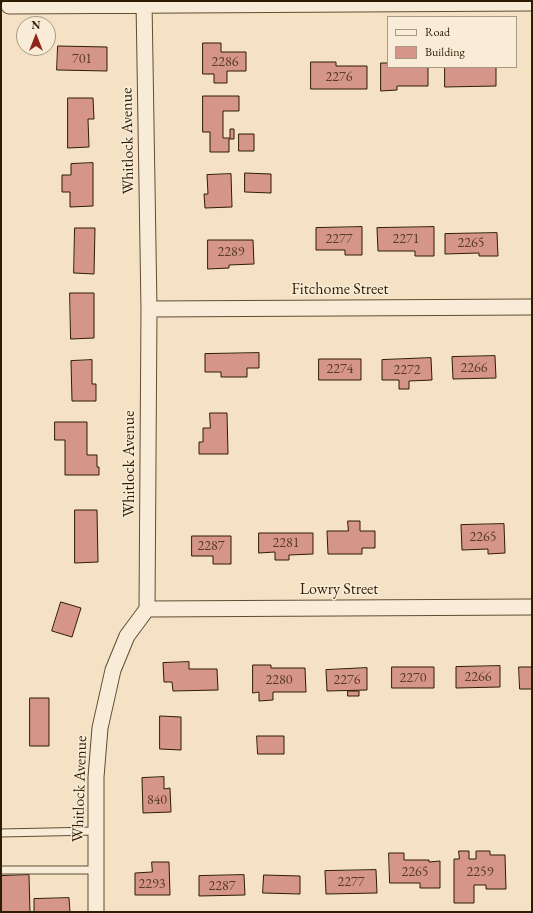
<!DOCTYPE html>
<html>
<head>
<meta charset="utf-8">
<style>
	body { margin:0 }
	#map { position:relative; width:533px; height:913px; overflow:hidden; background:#f5e1c3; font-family:"EB Garamond",serif }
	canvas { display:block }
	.frame { position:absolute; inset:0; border:2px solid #2e1d02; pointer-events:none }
	.legend { position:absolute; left:387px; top:16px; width:130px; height:52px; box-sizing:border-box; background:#f8ecd8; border:1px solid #a79982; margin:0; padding:5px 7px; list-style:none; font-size:12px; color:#2e1d02 }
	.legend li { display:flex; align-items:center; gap:8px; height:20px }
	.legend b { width:20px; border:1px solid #a79982 }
	.north { position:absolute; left:16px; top:16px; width:40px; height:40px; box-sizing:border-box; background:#f8ecd8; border:1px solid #a79982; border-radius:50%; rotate:0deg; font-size:11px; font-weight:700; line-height:16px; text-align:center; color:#2e1d02 }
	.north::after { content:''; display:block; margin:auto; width:14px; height:18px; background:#8f2418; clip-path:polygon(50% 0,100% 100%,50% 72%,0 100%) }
</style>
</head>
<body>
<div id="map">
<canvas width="533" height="913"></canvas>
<div class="frame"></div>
<ul class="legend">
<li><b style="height:5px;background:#f8ecd8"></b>Road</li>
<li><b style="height:11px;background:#d59588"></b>Building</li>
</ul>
<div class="north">N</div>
</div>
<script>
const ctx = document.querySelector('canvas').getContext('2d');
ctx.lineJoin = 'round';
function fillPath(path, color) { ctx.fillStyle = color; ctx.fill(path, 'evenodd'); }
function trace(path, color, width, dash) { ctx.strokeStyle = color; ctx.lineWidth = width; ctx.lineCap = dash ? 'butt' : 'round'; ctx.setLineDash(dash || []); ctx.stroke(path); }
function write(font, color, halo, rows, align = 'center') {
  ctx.font = font + ' "EB Garamond",serif'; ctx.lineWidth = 3; ctx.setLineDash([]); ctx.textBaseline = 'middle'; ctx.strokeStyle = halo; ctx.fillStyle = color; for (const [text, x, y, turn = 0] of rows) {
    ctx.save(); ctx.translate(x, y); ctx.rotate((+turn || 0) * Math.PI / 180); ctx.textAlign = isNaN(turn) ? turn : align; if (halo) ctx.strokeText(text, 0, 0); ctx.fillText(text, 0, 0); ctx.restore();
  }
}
const building = new Path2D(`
	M203,43H221V52H246V71H227V83H214V74H203Z
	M58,46L107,47V71L57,70Z
	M311,62H336V66H367V89H311Z
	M381,63H388V67H428V86H397V90L381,91Z
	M445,67H496V86L445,87Z
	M203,96H239V111H223V138H230V129H234V139H229V152H210V132H203Z
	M68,98H93L94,119H88L89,147L68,148Z
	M239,134H254V151H239Z
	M93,163V206L70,207V192H62V175H71V164Z
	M245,173L271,174V193L245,192Z
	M231,174L232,207L205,208L204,194H208L207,175Z
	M362,227V255H345V250H316V228Z
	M434,227V256H415V251H378L377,228Z
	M75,228H95L94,274L74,273Z
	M497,233L498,256H479V253L445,254V234Z
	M208,240H253L254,264L229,265V268L208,269Z
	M70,293H94V338L71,339Z
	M259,353V368H247V377H221V372H205V354Z
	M495,356L496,378L453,379L452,357Z
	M431,358L432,380L409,381V389H399V380H382V360Z
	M319,359H361V380H319Z
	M92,360V384H96V401H72L71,361Z
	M210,413H227L228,454H199V442H203V428H210Z
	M55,422H87V455H97V467H99V475H65V440H55Z
	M75,510H97L98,562L75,563Z
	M348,521H360V531H375V548H362V554H328L327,531H348Z
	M504,524L505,553L488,554V549L462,550L461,525Z
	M259,533H313V554L289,555V560H275V552L259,553Z
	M192,536H231V564H213V556H192Z
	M61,602L81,608L72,637L52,631Z
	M189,662V669H217L218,690L173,691L172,682H164L163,663Z
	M253,665H271V668H305L306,692H273V700L259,701V692L253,693Z
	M500,666V687L456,688V667Z
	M392,667H434V688H392Z
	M519,667H532V689H520Z
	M367,668V690L327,691L326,670Z
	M348,691H359V696H348Z
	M30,698H49V746H30Z
	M160,716L181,717V750L160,749Z
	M257,736H284V754H258Z
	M164,777V789L170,788L171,812L143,813L142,778Z
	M459,851H469V859H476V851H490V855H505L506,889H486V885H474V903H454V859H459Z
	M389,853H404V860H429V862L440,861V888H420V883H390Z
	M152,862H169L170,895H135V873L152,872Z
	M376,870L377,893L326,894L325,871Z
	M29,875L30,912H1V876Z
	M244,875L245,895L199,896V876Z
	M264,875L300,876V894L263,893Z
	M69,898L70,912H34V899Z`);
const service = new Path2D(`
	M1,833L96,831
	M1,870H96`);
const minor = new Path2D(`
	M9,6L532,3
	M149,309L532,307
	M147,609L532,607
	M96,912V777L100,728L113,670L127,636L147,609L149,309L144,1`);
const numberNames = [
	["701",82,59],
	["2286",225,62],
	["2276",339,77],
	["2277",339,239],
	["2271",406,239],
	["2265",471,243],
	["2289",231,252],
	["2266",474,368],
	["2274",340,369],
	["2272",407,370],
	["2265",483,537],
	["2281",286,543],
	["2287",211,546],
	["2266",478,677],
	["2270",413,678],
	["2280",279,680],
	["2276",347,680],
	["840",157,800],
	["2265",415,872],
	["2259",480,872],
	["2277",351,882],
	["2293",152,884],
	["2287",222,886]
];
const streetNames = [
	["Whitlock Avenue",128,141,-91],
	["Fitchome Street",340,290],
	["Whitlock Avenue",130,464,-90],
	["Lowry Street",339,590],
	["Whitlock Avenue",80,789,-88]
];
fillPath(building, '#d59588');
trace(building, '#2e1d02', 1);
trace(service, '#604e32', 9);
trace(minor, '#604e32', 17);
trace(service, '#f8ecd8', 7);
trace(minor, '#f8ecd8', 15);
write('14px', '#583b24', null, numberNames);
write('16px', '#2e1d02', '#f8ecd8', streetNames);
</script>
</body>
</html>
